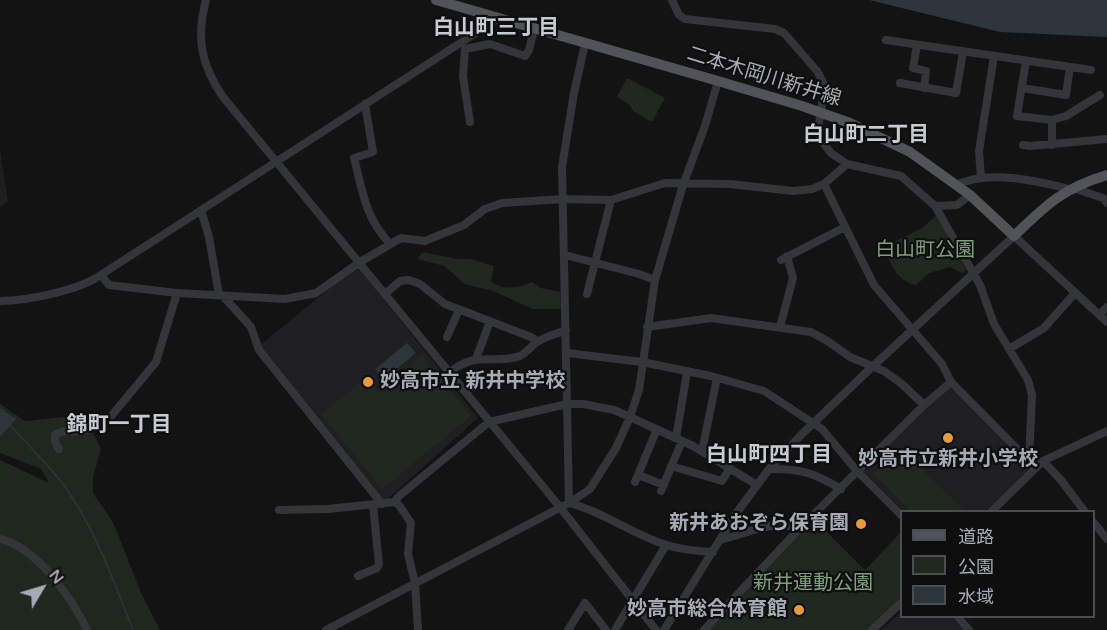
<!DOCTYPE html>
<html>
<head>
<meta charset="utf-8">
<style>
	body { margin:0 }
	#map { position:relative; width:1107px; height:630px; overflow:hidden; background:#131314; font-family:"Varela Round","Noto Sans JP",sans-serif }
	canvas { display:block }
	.legend { position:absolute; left:900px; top:510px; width:195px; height:108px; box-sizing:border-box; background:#0e0e0f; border:2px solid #4a4d51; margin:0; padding:8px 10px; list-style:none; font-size:18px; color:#a5abb4 }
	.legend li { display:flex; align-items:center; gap:12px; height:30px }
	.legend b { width:30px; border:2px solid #4a4d51 }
	.north { position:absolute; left:12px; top:558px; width:60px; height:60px; -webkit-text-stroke:4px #0e0e0f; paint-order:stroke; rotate:52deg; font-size:16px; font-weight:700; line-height:24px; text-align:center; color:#a5abb4 }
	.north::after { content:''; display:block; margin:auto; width:21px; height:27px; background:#a5abb4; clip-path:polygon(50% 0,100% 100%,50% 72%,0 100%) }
</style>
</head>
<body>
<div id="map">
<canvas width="1107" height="630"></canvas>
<ul class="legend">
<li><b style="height:8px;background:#505358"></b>道路</li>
<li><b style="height:16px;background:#1f271f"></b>公園</li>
<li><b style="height:16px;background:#2c353a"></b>水域</li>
</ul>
<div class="north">N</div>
</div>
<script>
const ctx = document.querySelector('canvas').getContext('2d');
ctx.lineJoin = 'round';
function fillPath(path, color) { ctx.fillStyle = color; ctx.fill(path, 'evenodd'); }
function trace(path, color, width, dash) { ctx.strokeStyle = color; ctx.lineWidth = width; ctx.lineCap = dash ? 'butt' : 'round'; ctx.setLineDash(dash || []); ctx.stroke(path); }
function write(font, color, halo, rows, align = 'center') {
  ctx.font = font + ' "Varela Round","Noto Sans JP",sans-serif'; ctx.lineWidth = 4.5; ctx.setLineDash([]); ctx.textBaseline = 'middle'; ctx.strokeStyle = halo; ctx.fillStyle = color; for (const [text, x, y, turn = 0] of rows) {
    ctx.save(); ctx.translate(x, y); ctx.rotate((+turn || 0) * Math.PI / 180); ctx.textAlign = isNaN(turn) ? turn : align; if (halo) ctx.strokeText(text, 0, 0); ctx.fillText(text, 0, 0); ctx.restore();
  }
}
const built = new Path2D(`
	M0,149L8,202L0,207Z
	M359,268L478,418L382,504L259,346L335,284Z
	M948,385L1032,466L987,512L903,511L862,470Z
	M901,612L902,616L952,617L964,630H881Z`);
const green = new Path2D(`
	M627,78L665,98L652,122L633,111L630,105L617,97Z
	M936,216L966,270L963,273L950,267L929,273L916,285C899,282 893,268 886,254L893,250L890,244L922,228Z
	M422,252L457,259H471L494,266L491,281C502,291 519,288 532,282L541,288L560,292L561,309H533L493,291L465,284L444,266L418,259Z
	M422,355L471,416L382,489L321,414L366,379L378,392Z
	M0,404L25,421L85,415L101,449L93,477V493L113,522L142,595L160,630H0V460L49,483L41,469L0,453Z
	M899,447L965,511H911L873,474Z
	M812,517L865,570L901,532V601L872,630H704Z`);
const water = new Path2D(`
	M869,0H1107V37L1000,32Z
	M407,343L416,353L384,380L375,369Z
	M0,408L16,419L0,437Z`);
const stream = new Path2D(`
	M10,425C28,445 47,463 63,484C95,528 113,580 133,630`);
const minor = new Path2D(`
	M206,0C196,38 201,65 223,97L559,506L656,630
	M672,0L679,15L685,19L775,29L784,33L817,71L823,82L824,92L817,135L831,153L847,164L901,176L935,206L980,285L994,324L1028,380L1032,395L1029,461
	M886,40L1091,70
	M917,45L913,68L926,71L924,88
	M1026,61L1017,116L1052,120V145
	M900,83L956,93L963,52
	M1022,88L1066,95L1070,67
	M365,104L373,152L354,158C363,193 365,217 390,244
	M1052,120L1066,116L1100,95
	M470,122L463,76L465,49L490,44L525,56L529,50L534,29
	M1023,145L1030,146L1107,139
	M981,178L979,151L994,56
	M824,184L874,285L942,364L951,382L1035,467
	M956,185C989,170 1034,180 1069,189
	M1073,188L1103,198L1107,203
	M935,206L957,205L970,195
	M201,210L209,237L219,295
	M565,255L639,274L655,280
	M781,260L845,227
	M101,275L109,285L177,293L285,299L316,293L360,262L401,238L425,241L464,225L485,209L502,203L563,199L611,200L665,183L730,184L793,191L812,189L824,184L847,164
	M385,294L400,281L409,280L420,284L445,304L531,337L537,341
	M587,294L611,200
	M223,296L251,327L259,350L382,504
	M0,301C26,301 74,291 96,278L499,18
	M1099,315L1107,307
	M647,327L711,318L811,332L829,342L850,357L884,371L902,384L924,405
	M780,327L793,278L787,256
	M447,337L459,310
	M1009,349L1044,328L1075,293
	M567,353L642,362L711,376L764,391L822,429L857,471L902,516
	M476,359L490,321
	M449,373C475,351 489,364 517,357C527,354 531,345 539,341C547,336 557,334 566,330
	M676,438L687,372
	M59,449L55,442V435C63,429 70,432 80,431C90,431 99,426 108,420L156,362L177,293
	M702,451L717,378
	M1043,461L1061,480L1085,512
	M671,466L722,481L730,468
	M769,469C802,469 812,472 841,489
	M638,475L664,485
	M635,482L657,429
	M661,491L682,441
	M394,502L399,505L411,523L408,554L415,583L418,630
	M569,503L562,167L574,93L585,44
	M569,503C604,512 633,535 667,545C682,550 697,551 713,552
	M279,510L328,509L394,502L399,496L489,422L567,404H583L614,410L630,417L693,446L757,485
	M991,512L1043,461L1107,431
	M1094,523L1107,539
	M0,539C36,547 72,598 87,630
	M720,540C750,533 768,520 800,528
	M358,576L377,568L379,564L373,505
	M957,616L969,630
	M326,630L569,503L590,489L616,448L630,417L639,390L655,280L683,185L705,126L718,81
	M568,630L585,603L606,630
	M615,630L666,545
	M664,630L735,515L769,469L803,433L872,367L1014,236L1107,322
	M704,630L800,528L924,405L951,382
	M872,630L902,602`);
const major = new Path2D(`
	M436,0L718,81L802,106L850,123L910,152L970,195L1014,236C1046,205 1063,188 1107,175`);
const markers = [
	[368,382,6,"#eb9934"],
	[948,438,6,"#eb9934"],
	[861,524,6,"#eb9934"],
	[799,610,6,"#eb9934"]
];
const streetNames = [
	["二本木岡川新井線",764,77,17]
];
const parkNames = [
	["白山町公園",925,251],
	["新井運動公園",813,584]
];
const poiNames = [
	["妙高市立 新井中学校",380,382,"left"],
	["妙高市立新井小学校",948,460,"center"],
	["新井あおぞら保育園",849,524],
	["妙高市総合体育館",787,610]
];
const neighbourhoodNames = [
	["白山町三丁目",496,28],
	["白山町二丁目",866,135],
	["錦町一丁目",119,425],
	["白山町四丁目",769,455]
];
fillPath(built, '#1f1f21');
fillPath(green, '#1f271f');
fillPath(water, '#2c353a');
trace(stream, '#2c353a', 1.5);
trace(minor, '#343539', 8);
trace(major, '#505358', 10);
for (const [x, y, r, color] of markers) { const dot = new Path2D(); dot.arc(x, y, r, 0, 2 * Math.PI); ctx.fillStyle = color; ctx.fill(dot); trace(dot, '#0e0e0f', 2); }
write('20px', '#a5abb4', '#0e0e0f', streetNames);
write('20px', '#7e9f7c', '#0e0e0f', parkNames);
write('bold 20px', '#a5abb4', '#0e0e0f', poiNames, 'right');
write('bold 21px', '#c6cad1', '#0e0e0f', neighbourhoodNames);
</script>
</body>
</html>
